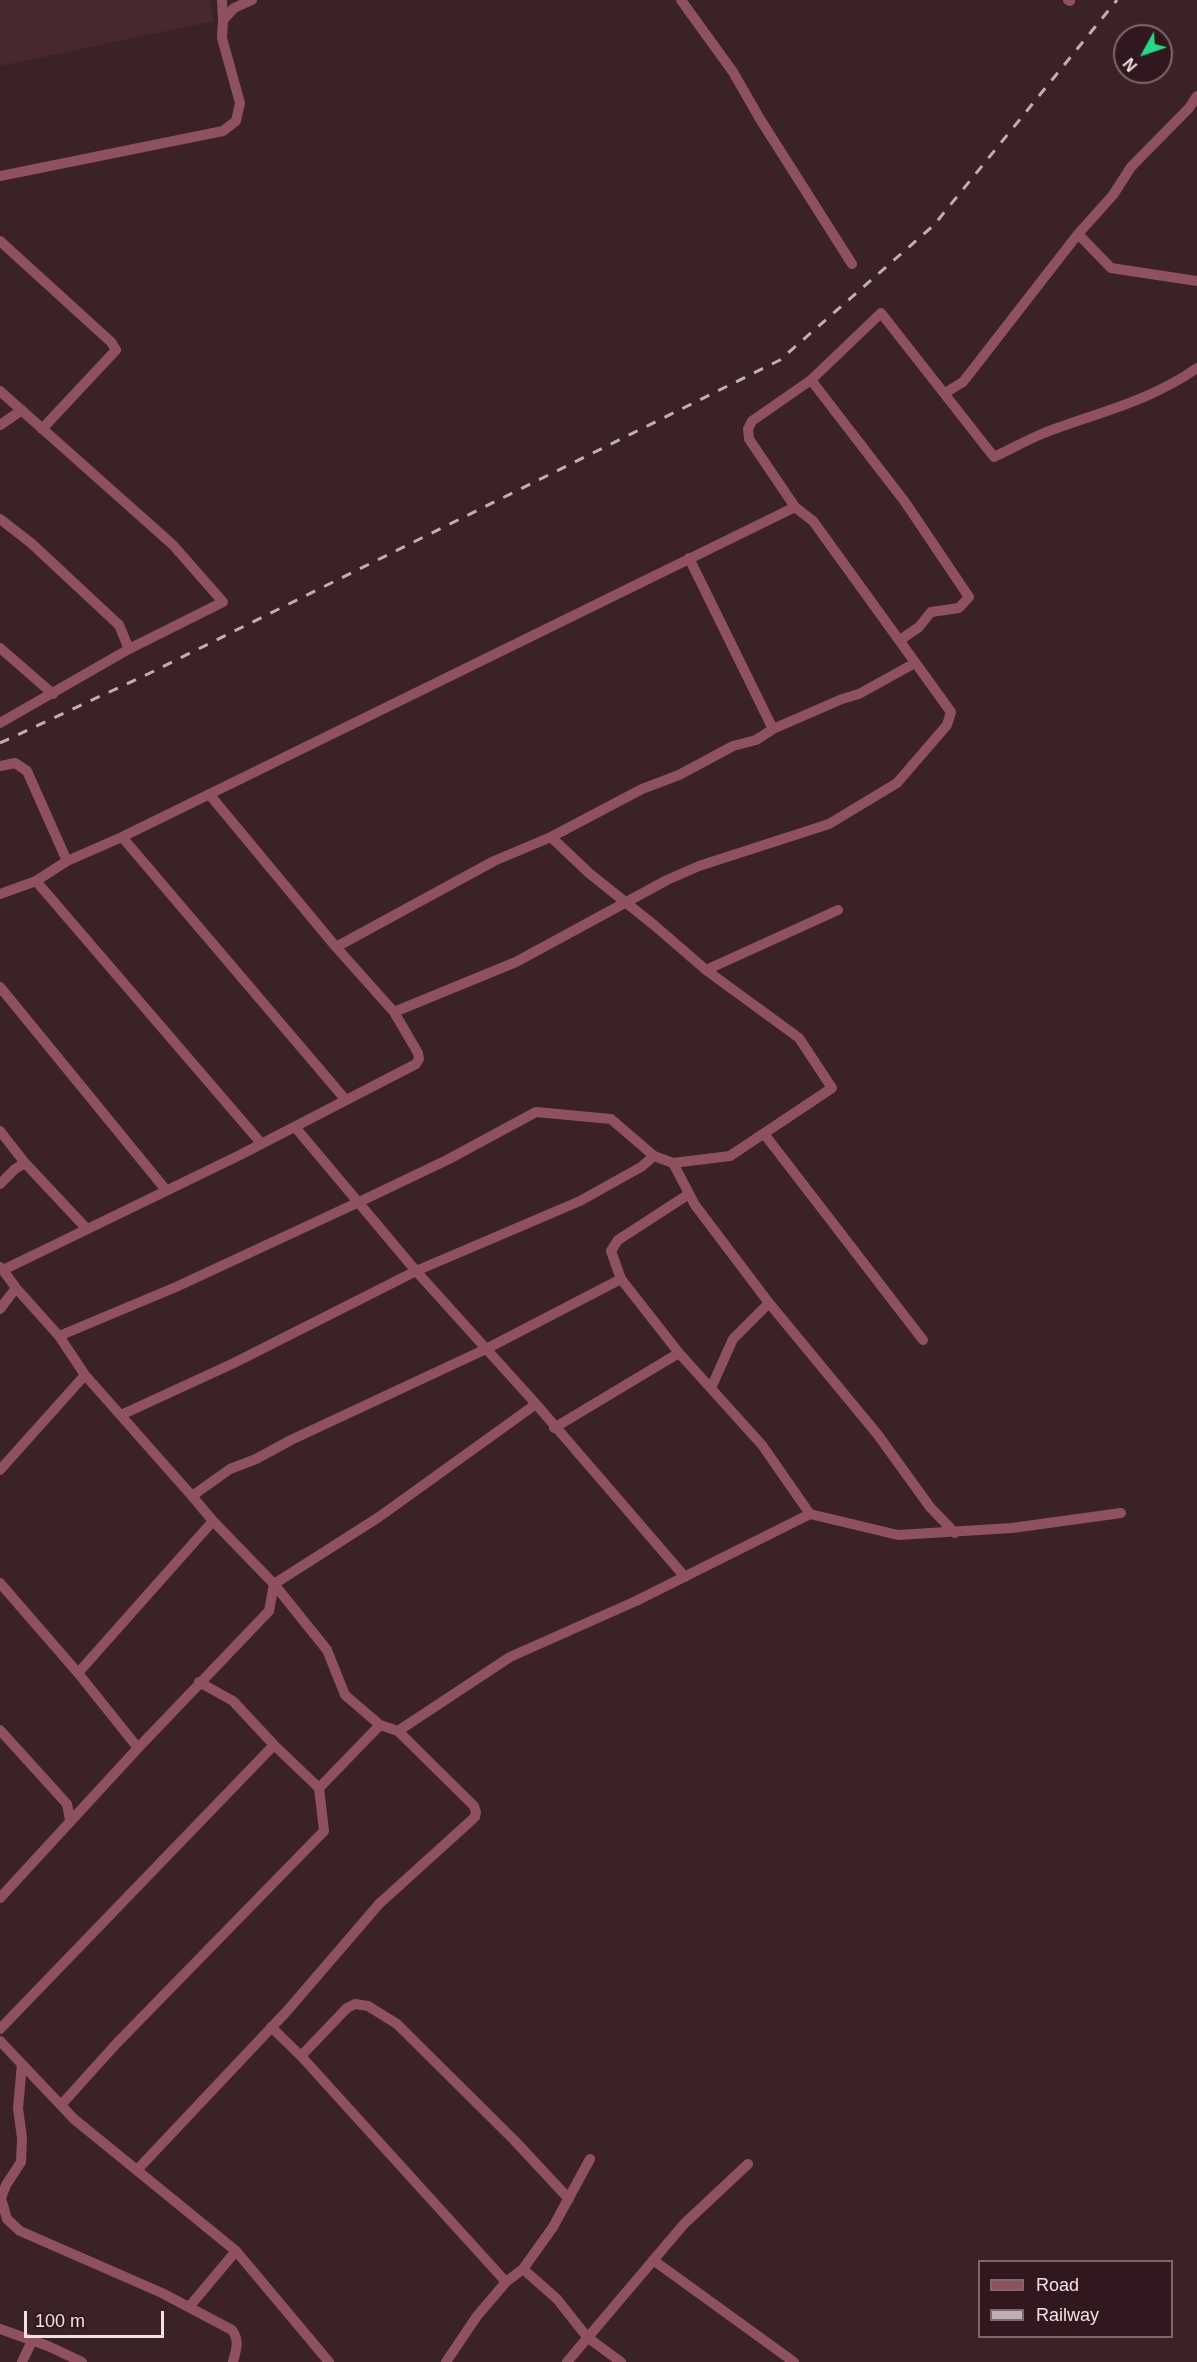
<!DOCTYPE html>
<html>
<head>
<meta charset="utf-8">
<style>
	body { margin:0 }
	#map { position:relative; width:1197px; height:2362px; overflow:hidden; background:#3b2227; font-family:Helvetica,sans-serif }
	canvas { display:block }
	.legend { position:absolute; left:978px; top:2260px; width:195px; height:78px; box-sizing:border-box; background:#30181e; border:2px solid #7e686d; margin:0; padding:8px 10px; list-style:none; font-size:18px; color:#f2e1e4 }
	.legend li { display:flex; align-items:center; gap:12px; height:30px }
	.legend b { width:30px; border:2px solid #7e686d }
	.north { position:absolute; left:1113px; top:24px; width:60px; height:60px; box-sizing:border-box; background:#30181e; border:2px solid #7e686d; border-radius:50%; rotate:230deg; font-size:16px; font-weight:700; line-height:24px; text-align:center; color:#f2e1e4 }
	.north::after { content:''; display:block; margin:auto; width:21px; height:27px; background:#23d886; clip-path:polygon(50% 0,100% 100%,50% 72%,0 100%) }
	.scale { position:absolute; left:24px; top:2311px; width:140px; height:27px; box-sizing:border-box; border:3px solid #f2e1e4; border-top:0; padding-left:8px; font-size:18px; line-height:21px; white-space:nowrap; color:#f2e1e4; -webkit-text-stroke:4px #30181e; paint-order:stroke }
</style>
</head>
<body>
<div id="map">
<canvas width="1197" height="2362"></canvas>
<ul class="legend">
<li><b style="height:8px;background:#8f515e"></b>Road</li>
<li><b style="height:8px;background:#c1aeb2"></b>Railway</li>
</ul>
<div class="north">N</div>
<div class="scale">100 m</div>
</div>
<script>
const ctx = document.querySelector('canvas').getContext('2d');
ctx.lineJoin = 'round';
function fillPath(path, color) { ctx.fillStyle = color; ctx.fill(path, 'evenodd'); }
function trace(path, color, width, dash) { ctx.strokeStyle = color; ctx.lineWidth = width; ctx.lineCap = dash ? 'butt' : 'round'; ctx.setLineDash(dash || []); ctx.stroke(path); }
const built = new Path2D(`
	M0,0H210L214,21L0,66Z`);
const minor = new Path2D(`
	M222,0L223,20
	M681,0L733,72L760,119L852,264
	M1068,0L1070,1
	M0,176L223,131L236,121L240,103L222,38L223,20L234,8L252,0
	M1078,234L1111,268L1197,281
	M0,241L111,342L116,350L42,429
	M811,380L905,502L969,597L959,608L931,612L919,627L900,640
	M0,391L173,545L223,602L129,649L0,723
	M945,393L963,382L1078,234L1113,195L1131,167L1189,108L1197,96
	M0,425L22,410
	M0,519L31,543L119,625L129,649
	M689,558L773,729
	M0,648L53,694
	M0,766L15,763L27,771L67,861
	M122,837L345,1099
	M36,881L261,1143
	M0,894L36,881L67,861L122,837L795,507
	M336,947L494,861L551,837L642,789L679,775L733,746L756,740L773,729L842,699L859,694L915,663
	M706,970L838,910
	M0,987L166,1190
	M394,1012L516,962L667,880L699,866L829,824L897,783L947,725L951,712L813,521L795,507L749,439L748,429L752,421L811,380L881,313L994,457C1011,449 1027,440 1044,433C1096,413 1151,401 1197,368
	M295,1127L416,1271L536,1404L685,1577
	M0,1131L25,1163
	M765,1135L923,1340
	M673,1163L695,1205L769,1303L878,1435L930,1507L955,1533
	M0,1184L15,1169L25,1163L86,1228
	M689,1194L618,1240L611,1251L621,1279L679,1353L762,1445L810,1514
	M0,1267L3,1270L238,1156L416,1064L419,1059L418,1053L394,1012L336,947L209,794
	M3,1270L16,1288L59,1336L85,1375L192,1496
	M0,1309L16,1288
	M59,1336L176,1287L359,1202L447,1160L536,1112L611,1119L654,1156
	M711,1388L733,1339L769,1303
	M121,1415L234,1363L416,1271L580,1201L641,1167L654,1156L673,1163L730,1156L832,1088L799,1038L706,970L654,925L589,873L551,837
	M554,1428L679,1353
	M0,1470L85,1375
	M213,1521L274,1584L327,1650L345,1695L380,1725
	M0,1583L78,1673L138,1748L0,1898
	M78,1673L213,1521L192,1496L230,1469L256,1459L291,1440L486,1349L621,1279
	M199,1682L233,1701L274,1745
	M0,1730L67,1804L70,1820
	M398,1731L510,1657L636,1601L810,1514L898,1535L1012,1528L1121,1513
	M138,1748L269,1611L274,1584L379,1517L536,1404
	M271,2027L301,2056L506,2282
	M0,2029L274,1745L319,1788L380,1725L398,1731L474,1806L476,1812L475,1817L379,1904L287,2011L137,2170
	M0,2041L74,2119L236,2251L329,2362
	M301,2056L347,2008L355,2004L368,2006L397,2024L514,2140L569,2199
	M22,2064L18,2108L22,2138L21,2162L6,2185L1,2198L7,2219L20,2231L162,2293L232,2330C240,2341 236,2350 233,2362
	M61,2105L117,2043L324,1831L319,1788
	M653,2260L794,2362
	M523,2269L557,2299L587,2337L621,2362
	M189,2307L236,2251
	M0,2329L48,2346L82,2362
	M22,2362L32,2341
	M446,2362L477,2316L506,2282L523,2269L553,2227L590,2159
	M567,2362L684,2224L748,2164`);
const rail = new Path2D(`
	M0,743L150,673L780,360L934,225L1117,0`);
fillPath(built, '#48282f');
trace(minor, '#8f515e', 10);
trace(rail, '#c1aeb2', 3, [10, 10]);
</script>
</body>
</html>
